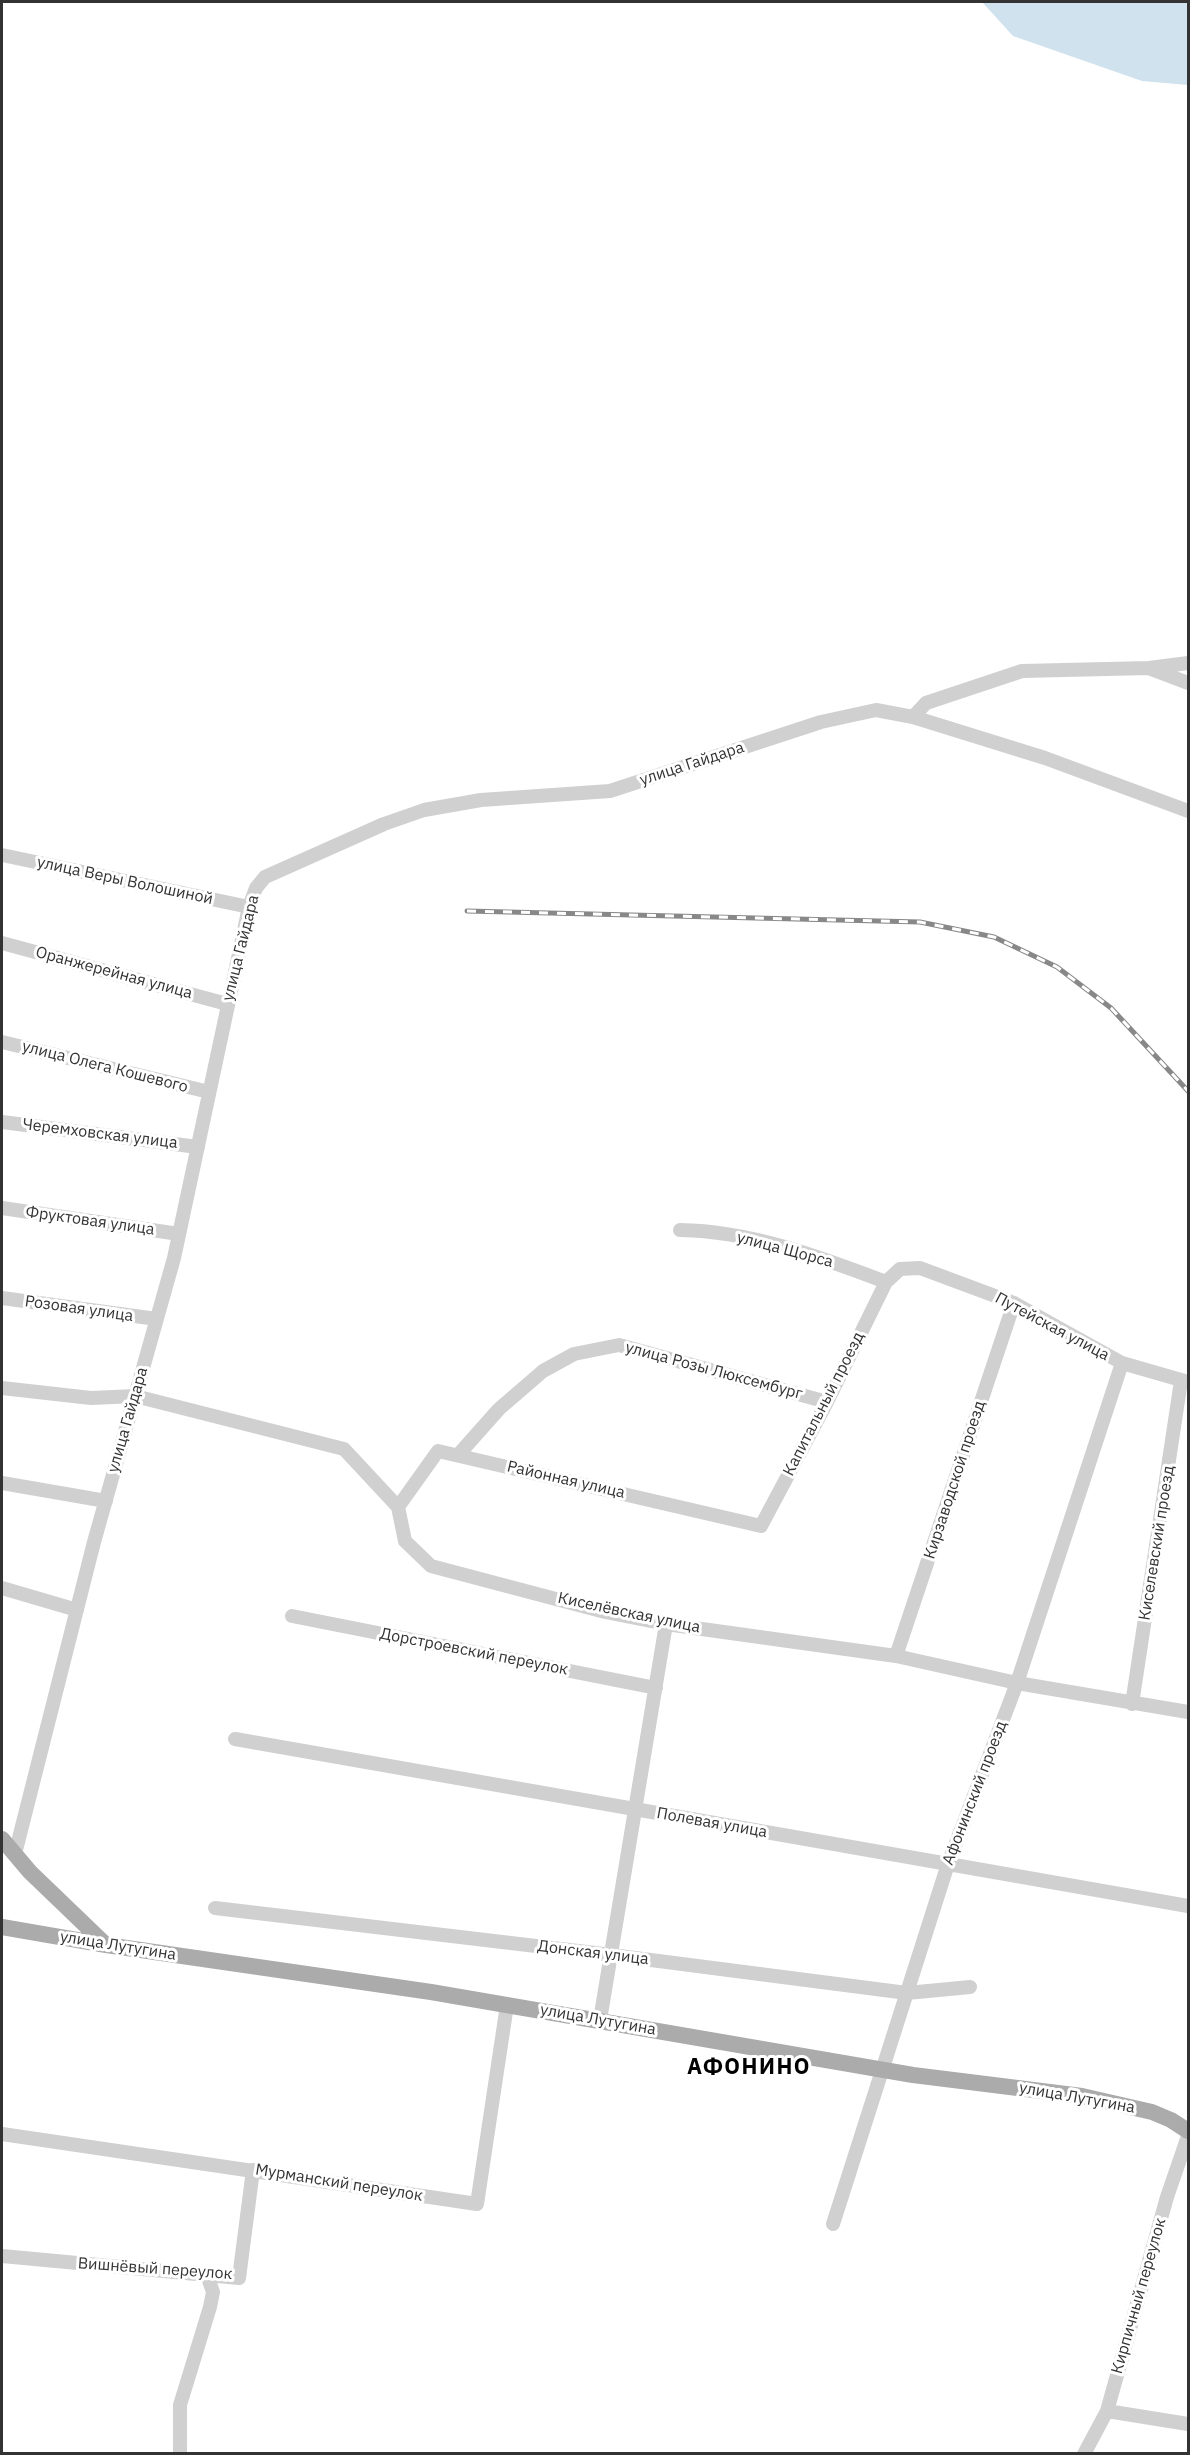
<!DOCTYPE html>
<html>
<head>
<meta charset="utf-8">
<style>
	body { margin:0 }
	#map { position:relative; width:1190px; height:2455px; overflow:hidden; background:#fff; font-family:"IBM Plex Sans",sans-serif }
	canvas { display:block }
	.frame { position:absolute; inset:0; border:3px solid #333; pointer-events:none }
</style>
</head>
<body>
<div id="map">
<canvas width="1190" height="2455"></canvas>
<div class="frame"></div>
</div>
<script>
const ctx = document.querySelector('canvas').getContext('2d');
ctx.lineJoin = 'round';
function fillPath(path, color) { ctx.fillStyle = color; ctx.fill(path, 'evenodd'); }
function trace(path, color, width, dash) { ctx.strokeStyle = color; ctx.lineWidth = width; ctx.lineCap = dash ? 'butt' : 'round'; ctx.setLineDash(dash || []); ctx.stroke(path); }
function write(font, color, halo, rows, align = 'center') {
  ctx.font = font + ' "IBM Plex Sans",sans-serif'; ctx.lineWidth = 6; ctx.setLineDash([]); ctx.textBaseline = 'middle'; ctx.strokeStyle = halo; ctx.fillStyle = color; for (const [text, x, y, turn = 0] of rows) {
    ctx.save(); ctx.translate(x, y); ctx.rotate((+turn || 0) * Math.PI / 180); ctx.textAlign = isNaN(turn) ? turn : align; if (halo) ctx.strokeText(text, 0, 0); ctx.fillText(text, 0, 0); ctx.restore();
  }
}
const water = new Path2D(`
	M982,2H1188V85L1142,81L1013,36Z`);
const minor = new Path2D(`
	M1151,669L1188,683
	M913,717L926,703L1022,671L1149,668L1188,663
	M2,855L249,907
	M2,943L227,1004
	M2,1042L209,1092
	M2,1122L198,1147
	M2,1208L179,1234
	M680,1230C751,1231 820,1257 886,1282
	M2,1298L157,1319
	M2,1388L91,1398L135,1396L344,1449L398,1507L405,1541L431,1566L605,1612L666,1624L896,1656L1017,1683L1188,1712
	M459,1454L499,1409L543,1371L574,1354L619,1345L827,1402
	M2,1483L106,1501
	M398,1507L438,1451L761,1526L827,1402L886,1282L900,1269L920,1268L1014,1303L1122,1363L1188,1382
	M2,1588L77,1610
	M292,1616L656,1688
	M896,1656L1014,1303
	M1132,1704L1181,1381
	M235,1739L1188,1906
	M15,1854L94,1542L174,1258L249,907L256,888L265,877L384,824L424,810L481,800L610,791L821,722L876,710L913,717L1045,758L1188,811
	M215,1908L612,1955L907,1993L970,1987
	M600,2020L666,1624
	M2,2134L477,2204L507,2005
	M833,2224L948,1864L1017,1683L1122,1363
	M2,2256L239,2278L253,2170
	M1107,2411L1188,2424
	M180,2454V2405L210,2307L213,2292L207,2275
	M1084,2454L1107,2411L1167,2197L1188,2136`);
const major = new Path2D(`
	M2,1839L30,1872L106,1945
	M2,1927L106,1945L431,1992L913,2075L1082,2096L1152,2112L1171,2120L1188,2131`);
const rail = new Path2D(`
	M467,911L920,922L994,937L1057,967L1111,1008L1188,1091`);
const streetNames = [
	["улица Гайдара",692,764,-18],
	["улица Веры Волошиной",125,881,12],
	["улица Гайдара",241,948,-76],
	["Оранжерейная улица",114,973,15],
	["улица Олега Кошевого",105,1067,14],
	["Черемховская улица",100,1134,7],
	["Фруктовая улица",90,1221,8],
	["улица Щорса",785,1250,15],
	["Розовая улица",79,1309,8],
	["Путейская улица",1052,1327,28],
	["улица Розы Люксембург",714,1371,15],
	["Капитальный проезд",824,1404,-63],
	["улица Гайдара",128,1420,-74],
	["Районная улица",566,1480,13],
	["Кирзаводской проезд",955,1480,-72],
	["Киселевский проезд",1157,1543,-81],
	["Киселёвская улица",629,1613,12],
	["Дорстроевский переулок",474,1652,11],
	["Афонинский проезд",975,1793,-69],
	["Полевая улица",712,1823,10],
	["улица Лутугина",118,1946,9],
	["Донская улица",593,1953,7],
	["улица Лутугина",598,2020,10],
	["улица Лутугина",1077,2098,10],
	["Мурманский переулок",339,2183,9],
	["Вишнёвый переулок",155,2269,4],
	["Кирпичный переулок",1139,2296,-74]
];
const districtNames = [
	["АФОНИНО",749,2068]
];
fillPath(water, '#cfe2ee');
trace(minor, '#d0d0d0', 14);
trace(major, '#ababab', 16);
trace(rail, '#888', 5);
trace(rail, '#fff', 3, [9]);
write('16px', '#333', '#fff', streetNames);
ctx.letterSpacing = '1.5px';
write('bold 22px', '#000', '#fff', districtNames);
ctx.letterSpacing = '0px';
</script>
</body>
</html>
